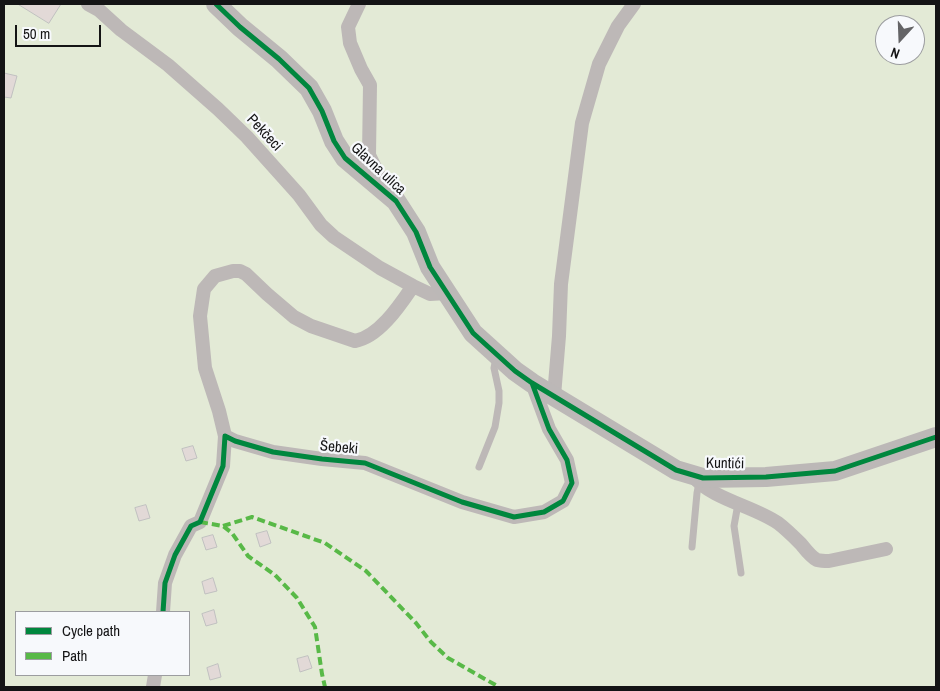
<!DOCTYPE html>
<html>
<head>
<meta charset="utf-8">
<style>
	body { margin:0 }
	#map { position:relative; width:940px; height:691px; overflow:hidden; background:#f8f9fb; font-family:"Archivo Narrow",sans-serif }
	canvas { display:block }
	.frame { position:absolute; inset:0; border:5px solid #141415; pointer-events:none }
	.legend { position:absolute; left:15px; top:611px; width:175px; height:65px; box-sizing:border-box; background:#f7f9fc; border:1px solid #9c9da0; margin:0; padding:6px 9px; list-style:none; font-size:15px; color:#141415 }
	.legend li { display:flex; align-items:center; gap:10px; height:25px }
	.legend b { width:25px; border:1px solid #9c9da0 }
	.north { position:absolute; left:875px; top:15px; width:50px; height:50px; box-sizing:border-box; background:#f7f9fc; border:1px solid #9c9da0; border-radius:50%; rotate:200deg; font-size:14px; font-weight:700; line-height:20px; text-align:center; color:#141415 }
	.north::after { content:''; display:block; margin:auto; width:18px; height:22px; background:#646466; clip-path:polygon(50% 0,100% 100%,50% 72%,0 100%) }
	.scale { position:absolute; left:15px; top:25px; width:86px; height:22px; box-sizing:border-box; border:2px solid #141415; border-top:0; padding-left:6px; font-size:15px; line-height:18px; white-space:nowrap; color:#141415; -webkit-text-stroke:4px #f7f9fc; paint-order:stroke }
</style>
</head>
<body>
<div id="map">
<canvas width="940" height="691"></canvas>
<div class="frame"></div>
<ul class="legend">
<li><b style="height:6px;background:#00873e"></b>Cycle path</li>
<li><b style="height:6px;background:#58b947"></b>Path</li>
</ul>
<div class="north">N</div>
<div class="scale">50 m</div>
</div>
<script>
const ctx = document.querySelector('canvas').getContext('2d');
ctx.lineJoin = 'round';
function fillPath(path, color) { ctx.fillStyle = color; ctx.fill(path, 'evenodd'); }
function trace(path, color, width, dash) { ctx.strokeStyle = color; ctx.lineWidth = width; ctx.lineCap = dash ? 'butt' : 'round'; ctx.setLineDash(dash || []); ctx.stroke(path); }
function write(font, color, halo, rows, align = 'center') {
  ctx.font = font + ' "Archivo Narrow",sans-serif'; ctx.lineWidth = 4.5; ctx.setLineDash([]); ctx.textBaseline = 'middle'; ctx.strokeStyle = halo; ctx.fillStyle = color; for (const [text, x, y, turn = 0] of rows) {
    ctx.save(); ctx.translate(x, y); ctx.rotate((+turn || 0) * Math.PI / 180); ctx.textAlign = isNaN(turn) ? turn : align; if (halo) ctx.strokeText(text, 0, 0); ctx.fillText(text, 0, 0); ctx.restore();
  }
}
const green = new Path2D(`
	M4,4H936V687H4ZM885,25H915V55H885ZM16,612H189V675H16Z`);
const building = new Path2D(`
	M18,4H61L49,23Z
	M4,73L17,76L11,98L4,97Z
	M193,446L197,458L186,461L182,449Z
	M146,505L150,518L139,521L135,508Z
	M267,531L271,543L260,547L256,534Z
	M213,535L217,547L206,550L202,538Z
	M213,578L217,591L205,594L202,582Z
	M214,610L217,623L206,626L202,614Z
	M308,656L312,668L300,672L297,659Z
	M218,664L221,677L210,680L207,668Z`);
const lane = new Path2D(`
	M479,467L495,427L499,403V391L494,368L496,358
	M738,504L734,526L741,573
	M692,547L697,493L699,483`);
const street = new Path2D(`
	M88,4L99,10L121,30L168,65L218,109L247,137L299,195L321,225L334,237L380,268L413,286L430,294L447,293
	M359,4L348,27L350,43L361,69L370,85L369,155L382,182L380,187
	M554,396L559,336L561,284L582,123L599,64L618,26L634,4
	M225,436L219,411L205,368L200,316L204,289L215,276L233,271H240L246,274L267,294L294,317L311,326L355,341C379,337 400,305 413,286
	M694,477C712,499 753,506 778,523C786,529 794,537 801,544C805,549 811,557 817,560C821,561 825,561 829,561L886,549
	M163,612L165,583L175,555L191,526L200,522L223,466L225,436L235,441L273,452L322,459L365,463L462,502L514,517L544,512L563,501L572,483L567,460L549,429L532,383
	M153,687L155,675`);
const secondary = new Path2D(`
	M216,4L240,27L279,59L309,88L322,111L334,141L345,158L396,201L416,232L430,267L473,333L515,371L532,383L676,470L703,478L766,477L835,471L936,437`);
const quiet = new Path2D(`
	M200,522L223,526L232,533L248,556L275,575L297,598L315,627L322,674L325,687
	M223,526L252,517L325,543L366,571L416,623L431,642L448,658L499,687`);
const cycleway = new Path2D(`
	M216,4L240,27L279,59L309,88L322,111L334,141L345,158L396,201L416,232L430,267L473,333L515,371L532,383L676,470L703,478L766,477L835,471L936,437
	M163,612L165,583L175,555L191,526L200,522L223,466L225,436L235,441L273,452L322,459L365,463L462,502L514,517L544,512L563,501L572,483L567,460L549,429L532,383`);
const streetNames = [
	["Pekčeci",264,133,47],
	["Glavna ulica",378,169,43],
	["Šebeki",339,448,5],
	["Kuntići",725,464,1]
];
fillPath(green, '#e3ead6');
fillPath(building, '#e2d9d7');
trace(building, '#c1c1c1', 1);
trace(lane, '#bdb8b7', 7);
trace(street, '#bdb8b7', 14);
trace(secondary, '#bcb8b7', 20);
trace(quiet, '#58b947', 4, [8, 4]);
trace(cycleway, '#00873e', 5);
write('15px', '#141415', '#f7f9fc', streetNames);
</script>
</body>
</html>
